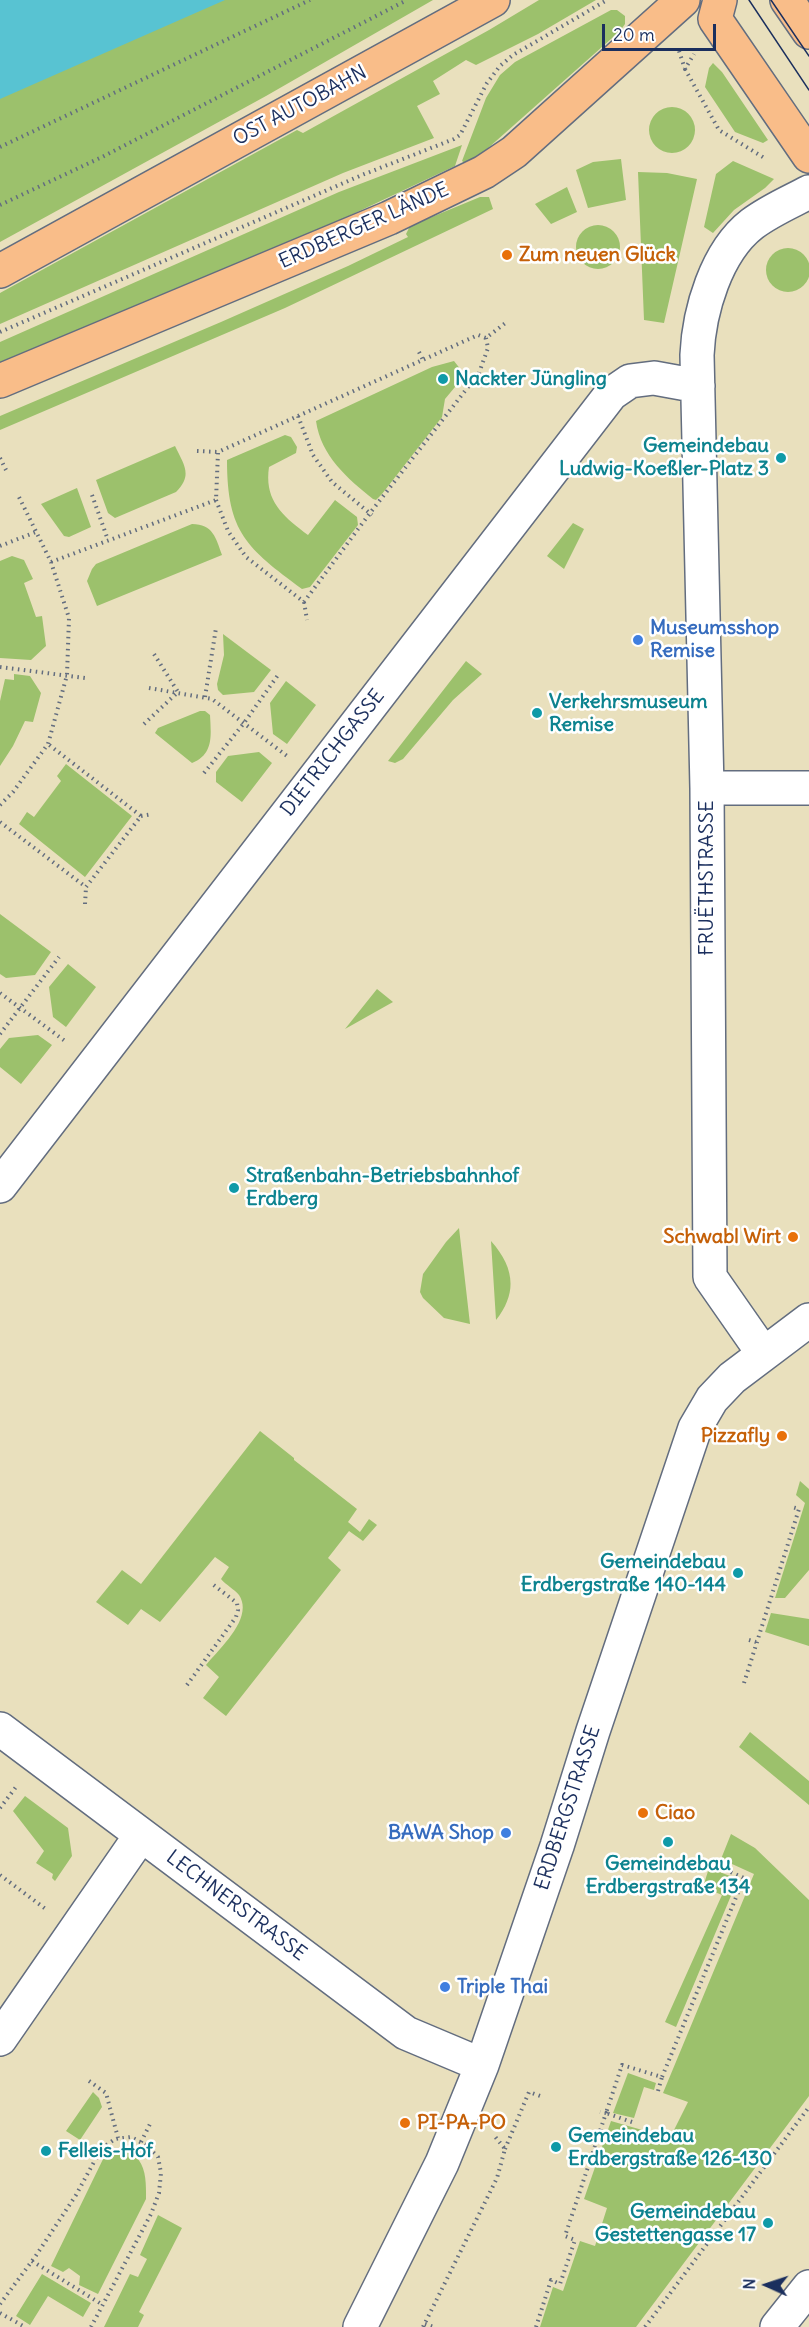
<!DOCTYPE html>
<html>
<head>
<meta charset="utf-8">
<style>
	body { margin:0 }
	#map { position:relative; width:809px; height:2327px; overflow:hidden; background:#e9e0bd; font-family:Delius,sans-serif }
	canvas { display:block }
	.north { position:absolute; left:737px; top:2255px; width:60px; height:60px; -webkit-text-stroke:4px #fff; paint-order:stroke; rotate:273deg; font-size:16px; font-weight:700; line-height:24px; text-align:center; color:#1b2f5e }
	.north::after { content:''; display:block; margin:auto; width:21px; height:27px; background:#1b2f5e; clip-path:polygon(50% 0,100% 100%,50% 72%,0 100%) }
	.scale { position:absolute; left:602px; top:24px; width:114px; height:27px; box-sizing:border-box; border:3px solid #1b2f5e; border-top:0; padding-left:8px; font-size:18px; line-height:21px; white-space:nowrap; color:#1b2f5e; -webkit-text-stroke:4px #fff; paint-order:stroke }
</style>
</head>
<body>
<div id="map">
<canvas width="809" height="2327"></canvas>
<div class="north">N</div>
<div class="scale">20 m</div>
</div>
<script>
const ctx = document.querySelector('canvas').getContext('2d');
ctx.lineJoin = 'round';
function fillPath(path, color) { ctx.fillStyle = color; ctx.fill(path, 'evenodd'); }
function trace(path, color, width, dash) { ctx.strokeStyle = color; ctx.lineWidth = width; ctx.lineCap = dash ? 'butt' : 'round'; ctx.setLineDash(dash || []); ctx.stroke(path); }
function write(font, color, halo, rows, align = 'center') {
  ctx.font = font + ' Delius,sans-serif'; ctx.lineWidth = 5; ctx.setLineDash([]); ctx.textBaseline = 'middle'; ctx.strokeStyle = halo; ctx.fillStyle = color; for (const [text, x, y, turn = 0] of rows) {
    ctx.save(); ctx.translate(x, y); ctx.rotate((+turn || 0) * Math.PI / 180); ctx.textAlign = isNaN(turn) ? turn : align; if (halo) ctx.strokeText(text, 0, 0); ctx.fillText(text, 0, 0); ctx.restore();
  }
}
const green = new Path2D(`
	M211,0H433L266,96L0,242V94Z
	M539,0H596L538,34L476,65L466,60L433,81L440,94L417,106L434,138L343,173L0,324V293L297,130L303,133L489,30Z
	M611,10H617L625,16V24L620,31L487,149L466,164L462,161L486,98L500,75L515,62Z
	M713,63L722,72L768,140L763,143L735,132L705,87L709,68Z
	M649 130a23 23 0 1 1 46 0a23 23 0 1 1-46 0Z
	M462,145L455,166L232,271L0,369V342L339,192Z
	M621,159L626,200L588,208L576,170L593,162Z
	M733,161L774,179L765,188L734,210L713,233L704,227L716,174Z
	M638,172L667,173L697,179L664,323L644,320Z
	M567,187L577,212L551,224L535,204Z
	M480,197H489L493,209L285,308L0,430V416L221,322L348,266L408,237L406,234L410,226Z
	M576 247a22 22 0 1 1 44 0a22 22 0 1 1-44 0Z
	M766 270a22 22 0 1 1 44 0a22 22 0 1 1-44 0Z
	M454,361L465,375L445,399L442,417L382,494L376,500L373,499C347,478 321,456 316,421L432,367Z
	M285,435L291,437L297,447L296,453L269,467C264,501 283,516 308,535L335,500L357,517L358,525L310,587L302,589C247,548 227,533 227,460Z
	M175,446C184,465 193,475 176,492L115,518L108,513L96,480Z
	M77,488L91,527L69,537L64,536L41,504Z
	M573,523L584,529L564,569L547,556Z
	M192,524C213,524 216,538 222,555L97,606L87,581L92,569L96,564Z
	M12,556L24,560L33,579L24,583L36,617L42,616L46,646L31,660L0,658V561Z
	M223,634L271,670L254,692L223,695L218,690L217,684L224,655Z
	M466,661L482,674L453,700L403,759L395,763L388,761Z
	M14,674L30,676L41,693L33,722L25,721L13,746L0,766V701L5,679L14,680Z
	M286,681L316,705L287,744L273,734L270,703Z
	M200,711H205L210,715C211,735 214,754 192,763L155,733L158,728Z
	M259,752L272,763L242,802L216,782V772L228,756Z
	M66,764L132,816L85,877L19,824L27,812L34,817L61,781L57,776Z
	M0,914L51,952L35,975L6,978L0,974Z
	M68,964L96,987L66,1027L53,1017L49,987Z
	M377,989L393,1002L345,1029Z
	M38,1035L52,1045L21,1084L0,1067V1049L9,1038Z
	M459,1228L470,1324L444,1318L423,1298L420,1292L423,1274L446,1242Z
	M491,1241C514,1267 518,1292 496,1320Z
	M260,1431L294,1458V1460L357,1509L348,1522L360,1532L369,1519L377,1525L363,1541L349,1531L328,1558L341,1570L226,1716L203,1698L219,1677L206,1665C220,1648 254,1618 239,1595C234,1589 226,1585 221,1579L229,1567L215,1557L160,1622L141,1609L128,1625L96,1602L122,1570L141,1584Z
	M800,1481L809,1489V1570L785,1598H775L805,1503L796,1495Z
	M771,1613L809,1619V1646L765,1632Z
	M750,1732L809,1781V1805L739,1747Z
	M25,1796L68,1828L72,1856L55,1881L52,1878L53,1874L36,1863L44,1851L13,1811Z
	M731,1834L755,1848L809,1900V2096L636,2327H540L553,2287L563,2291L580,2241L595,2246L607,2208L584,2199L611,2121L670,2138L688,2102L663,2093L754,1874L721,1859Z
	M709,1868L738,1879L676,2027L665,2022L722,1895L703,1887Z
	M628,2073L656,2083L654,2090L644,2087L634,2118L613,2113Z
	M93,2092L99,2098L102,2107L80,2140L66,2131Z
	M121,2150C125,2152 132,2153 135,2156C147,2166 146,2186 146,2199L98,2294L79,2285L80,2276L69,2268L63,2272L51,2266L106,2153Z
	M158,2215L182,2228L139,2312L144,2315L138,2327H104L130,2274L138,2277L147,2259L140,2255Z
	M42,2274L91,2303L83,2317L48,2296L30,2325L16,2316Z`);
const water = new Path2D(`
	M0,0H225L0,99Z`);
const path = new Path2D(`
	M679,51L685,69L694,54
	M685,69L719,130L766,159
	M0,147L310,0
	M0,205L102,157L407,0
	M0,332L362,175L454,139L460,135L487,83L500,66L513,55L607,0
	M419,352L423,360
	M298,416L313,455L332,482L372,515
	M197,451L218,452
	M0,458L6,470
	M92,495L108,540
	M216,500L228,531L246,557L304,602L370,513L479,373L488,348L486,338
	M0,546L36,532
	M51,562L216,500L218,452L478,335L486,338L508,321
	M304,602L307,620
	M0,667L85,678
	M149,688L212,699L287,756
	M205,697L216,628
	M144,724L178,692L154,654
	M204,773L244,723L278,675
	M0,805L13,792L48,744L67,675L69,618L51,562L19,497
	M141,816L152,814
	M0,822L86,887L141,816L48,744
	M85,904L86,887
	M0,993L65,1041
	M0,1034L59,957
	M749,1640L756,1642
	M744,1683L799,1509L792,1507
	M187,1685L236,1617L238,1610L237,1603L211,1583
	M0,1808L16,1787
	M0,1875L47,1910
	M89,2081L106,2093L118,2138
	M658,2091L662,2077
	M632,2122L606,2113L622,2065L662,2077L744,1878L710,1863
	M141,2142L150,2124
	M92,2148L101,2149
	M505,2149L529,2092L540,2096
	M32,2261L103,2305
	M0,2304L35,2257L76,2195L101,2149L115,2139L131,2137L146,2145L158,2157L161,2173L159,2193L151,2214L91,2327
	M0,2313L25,2327
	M425,2324L434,2327
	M423,2327L497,2178L505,2149L493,2134
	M536,2327L551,2280L560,2284L575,2240L565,2236L606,2113L600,2112
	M645,2327L809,2107`);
const minor = new Path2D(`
	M707,788H809
	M0,1186L611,394L630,381L654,378L698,386
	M763,1353L710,1277L707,788L697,355C699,311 716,252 752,224C769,211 790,202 809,192
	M0,1729L406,2033L482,2065
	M0,2039L141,1835
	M360,2327L442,2163L482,2065L557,1846L593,1731L695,1428L712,1399L732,1378L809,1320
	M777,2327L809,2287`);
const major = new Path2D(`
	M720,0L715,19L809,156
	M787,0L809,32
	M0,381L389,218L484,172L514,152L683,0`);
const highway = new Path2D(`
	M0,271L493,0`);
const tram = new Path2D(`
	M749,0L809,90
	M771,0L809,56`);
const markers = [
	[507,255,6,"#e8710a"],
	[443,379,6,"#0f9aa8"],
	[781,458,6,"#0f9aa8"],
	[638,640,6,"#3f7fe0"],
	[537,713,6,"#0f9aa8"],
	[234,1188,6,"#0f9aa8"],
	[793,1237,6,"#e8710a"],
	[782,1436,6,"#e8710a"],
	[738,1573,6,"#0f9aa8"],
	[643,1813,6,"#e8710a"],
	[506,1833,6,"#3f7fe0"],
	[668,1842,6,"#0f9aa8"],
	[445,1987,6,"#3f7fe0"],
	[405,2123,6,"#e8710a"],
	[556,2147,6,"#0f9aa8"],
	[46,2151,6,"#0f9aa8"],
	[768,2223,6,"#0f9aa8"]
];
const streetNames = [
	["OST AUTOBAHN",300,106,-28],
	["ERDBERGER LÄNDE",364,226,-24],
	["DIETRICHGASSE",333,753,-52],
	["FRUËTHSTRASSE",707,878,-90],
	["ERDBERGSTRASSE",568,1808,-72],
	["LECHNERSTRASSE",236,1906,37]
];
const foodNames = [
	["Zum neuen Glück",519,255],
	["Schwabl Wirt",781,1237,"right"],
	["Pizzafly",770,1436,"right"],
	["Ciao",655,1813],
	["PI-PA-PO",417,2123]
];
const cultureNames = [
	["Nackter Jüngling",455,379],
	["Gemeindebau",769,446,"right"],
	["Ludwig-Koeßler-Platz 3",769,469,"right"],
	["Verkehrsmuseum",549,702],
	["Remise",549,725],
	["Straßenbahn-Betriebsbahnhof",246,1176],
	["Erdberg",246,1199],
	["Gemeindebau",726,1562,"right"],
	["Erdbergstraße 140-144",726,1585,"right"],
	["Gemeindebau",668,1864,"center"],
	["Erdbergstraße 134",668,1887,"center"],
	["Gemeindebau",568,2136],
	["Erdbergstraße 126-130",568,2159],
	["Felleis-Hof",58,2151],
	["Gemeindebau",756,2212,"right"],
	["Gestettengasse 17",756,2235,"right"]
];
const shopNames = [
	["Museumsshop",650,628],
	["Remise",650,651],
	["BAWA Shop",494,1833,"right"],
	["Triple Thai",457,1987]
];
fillPath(green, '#9cc16c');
fillPath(water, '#58c3d2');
trace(minor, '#636d7f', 36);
trace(major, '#636d7f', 36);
trace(highway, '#636d7f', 36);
trace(path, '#636d7f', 4, [1.5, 4.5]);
trace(minor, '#fff', 33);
trace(major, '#f9bd89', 33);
trace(highway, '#f9bd89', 33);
trace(tram, '#1b2f5e', 1.5);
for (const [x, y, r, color] of markers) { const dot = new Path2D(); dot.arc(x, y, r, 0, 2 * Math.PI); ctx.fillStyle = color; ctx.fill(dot); trace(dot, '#fff', 2); }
write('20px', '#1b2f5e', '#fff', streetNames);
write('bold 20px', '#c56008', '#fff', foodNames, 'left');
write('bold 20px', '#0d838f', '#fff', cultureNames, 'left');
write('bold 20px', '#366cbe', '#fff', shopNames, 'left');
</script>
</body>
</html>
